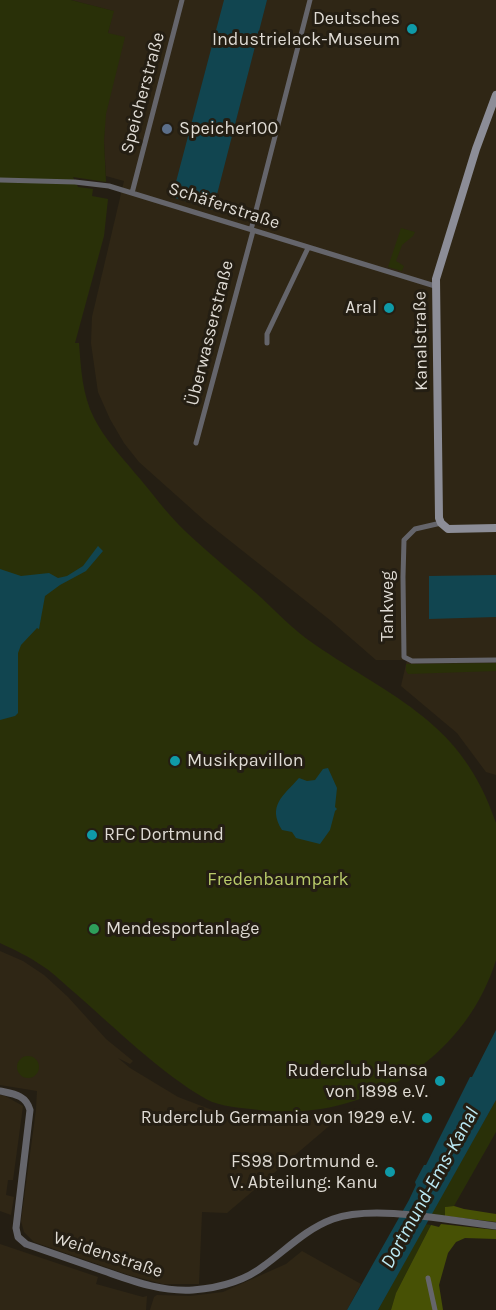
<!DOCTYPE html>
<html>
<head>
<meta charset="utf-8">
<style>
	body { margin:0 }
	canvas { display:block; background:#241e13 }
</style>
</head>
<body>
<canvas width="496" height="1310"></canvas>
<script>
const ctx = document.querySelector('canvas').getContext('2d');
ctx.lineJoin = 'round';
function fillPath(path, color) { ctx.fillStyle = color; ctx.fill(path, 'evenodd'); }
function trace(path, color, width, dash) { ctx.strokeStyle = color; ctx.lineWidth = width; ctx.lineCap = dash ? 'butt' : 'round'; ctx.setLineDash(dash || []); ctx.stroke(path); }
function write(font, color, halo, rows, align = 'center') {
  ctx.font = font + ' Karla,sans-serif'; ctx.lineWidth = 6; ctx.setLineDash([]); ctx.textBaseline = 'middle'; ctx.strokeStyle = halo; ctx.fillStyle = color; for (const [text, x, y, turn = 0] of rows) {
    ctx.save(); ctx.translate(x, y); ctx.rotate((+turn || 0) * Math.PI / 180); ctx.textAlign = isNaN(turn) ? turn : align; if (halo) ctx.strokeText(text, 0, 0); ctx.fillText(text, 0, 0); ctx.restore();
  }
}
const built = new Path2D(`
	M71,0H496V775L486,772L457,733L401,686L407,660H376L330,620L205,521L139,462L124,443L110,419L98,392L91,343L92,317L124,181L106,176L104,141L108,33L113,11Z
	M0,951L23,961L44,975L68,997L106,1039L133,1061L130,1064L118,1058L130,1068L178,1097L220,1113L248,1118L304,1121L331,1116L335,1121L227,1213L202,1212L199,1284H163L129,1275L34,1242L24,1232L21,1221L36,1110L37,1091L0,1085Z
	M0,1095L5,1096L23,1106L13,1180H8L6,1195L14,1197L11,1215L0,1211Z
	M0,1244L98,1277L96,1284L143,1297L147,1296L146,1310H0Z
	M302,1251L361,1284L347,1310H150L154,1297L157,1295L190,1296L223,1292L286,1264Z`);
const green = new Path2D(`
	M0,0H71L114,11L108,33L125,37L106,114L104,141L106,182L73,177L78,187L93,189L92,196L108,199L104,236L75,343H79C81,369 82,394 94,418C104,438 120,455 134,472C151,491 166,513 185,531C207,552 232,572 256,593C275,610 293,630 314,644C395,700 462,721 496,823V960C465,1060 363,1123 259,1110C243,1108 220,1107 206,1099C162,1074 114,1027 75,993C65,985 55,974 44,967C30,957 15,950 0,943Z
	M401,228L415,232L413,236L402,245L396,261L404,266L402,271L388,267Z
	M496,663V671L408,674L406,671V664Z
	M17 1067a11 11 0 1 1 22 0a11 11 0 1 1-22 0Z
	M496,1100V1132L454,1206L445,1207V1216L431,1214Z
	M425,1224L431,1225L396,1293L391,1310H378Z`);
const forest = new Path2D(`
	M454,1206L464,1209L496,1214V1222L445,1216V1207Z
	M441,1224L496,1230V1239L465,1238L456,1242L448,1253L439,1285L443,1310H391L396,1293L431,1225L439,1227Z`);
const water = new Path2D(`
	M224,0H267L213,210L172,197Z
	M98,546L103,551L86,571L60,585L45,596L39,629L37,628L21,645L18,653V713L15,716L0,720V569L21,576L49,573L58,578L67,576L83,566Z
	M496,575V617L429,619V576Z
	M328,768L337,788L335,807L337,809L335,811L330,830L320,844L296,838L292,832L282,830C267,806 283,796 299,778L307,781L315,780L323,769Z
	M496,1030V1100L378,1310H347L409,1200L416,1185L415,1182L424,1165H426L470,1077H472Z`);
const minor = new Path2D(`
	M0,180L75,182L109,186L435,286
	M132,193L182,0
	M251,230L310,0
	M267,343V334L308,248
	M196,443L253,231
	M441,523L415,529L404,540L403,577L404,657L412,661L496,660
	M428,1278L435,1310`);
const tertiary = new Path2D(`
	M0,1091C14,1094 26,1095 30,1110L16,1228L18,1237L26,1244C52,1253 78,1262 104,1271C133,1281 161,1292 193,1290C218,1288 245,1281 265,1265C287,1249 306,1229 333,1219C374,1204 451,1221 496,1226`);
const secondary = new Path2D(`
	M496,95L476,149L436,279L439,518L441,523L448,529L496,528`);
const markers = [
	[412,29,6,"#0f9aa8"],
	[167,129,6,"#5c6f8a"],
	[389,308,6,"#0f9aa8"],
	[175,761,6,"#0f9aa8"],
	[92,835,6,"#0f9aa8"],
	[94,929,6,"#2e9e5b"],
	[440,1081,6,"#0f9aa8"],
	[427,1118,6,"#0f9aa8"],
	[390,1172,6,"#0f9aa8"]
];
const poiNames = [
	["Deutsches",400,19],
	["Industrielack-Museum",400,40],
	["Speicher100",179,129,"left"],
	["Aral",377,308],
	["Musikpavillon",187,761,"left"],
	["RFC Dortmund",104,835,"left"],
	["Mendesportanlage",106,929,"left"],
	["Ruderclub Hansa",428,1071],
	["von 1898 e.V.",428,1092],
	["Ruderclub Germania von 1929 e.V.",415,1118],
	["FS98 Dortmund e.",378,1162],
	["V. Abteilung: Kanu",378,1183]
];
const streetNames = [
	["Speicherstraße",143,93,-75],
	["Schäferstraße",224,206,18],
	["Überwasserstraße",210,333,-76],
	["Kanalstraße",421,341,-91],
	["Tankweg",388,606,-90],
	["Weidenstraße",108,1255,18]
];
const parkNames = [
	["Fredenbaumpark",278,880]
];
const waterNames = [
	["Dortmund-Ems-Kanal",430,1188,-61]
];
fillPath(built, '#2f2615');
fillPath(green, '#293008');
fillPath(forest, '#475105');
fillPath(water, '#114550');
trace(minor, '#65656b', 5);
trace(tertiary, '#65656b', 7);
trace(secondary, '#8c8d97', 8);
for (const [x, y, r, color] of markers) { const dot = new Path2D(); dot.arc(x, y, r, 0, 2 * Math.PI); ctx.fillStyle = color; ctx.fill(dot); trace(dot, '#241e13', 2); }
write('18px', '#dfdbd4', '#241e13', poiNames, 'right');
write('18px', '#dfdbd4', '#241e13', streetNames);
write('18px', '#b8ca6a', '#241e13', parkNames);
write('italic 20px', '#bceaf5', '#241e13', waterNames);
</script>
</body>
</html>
